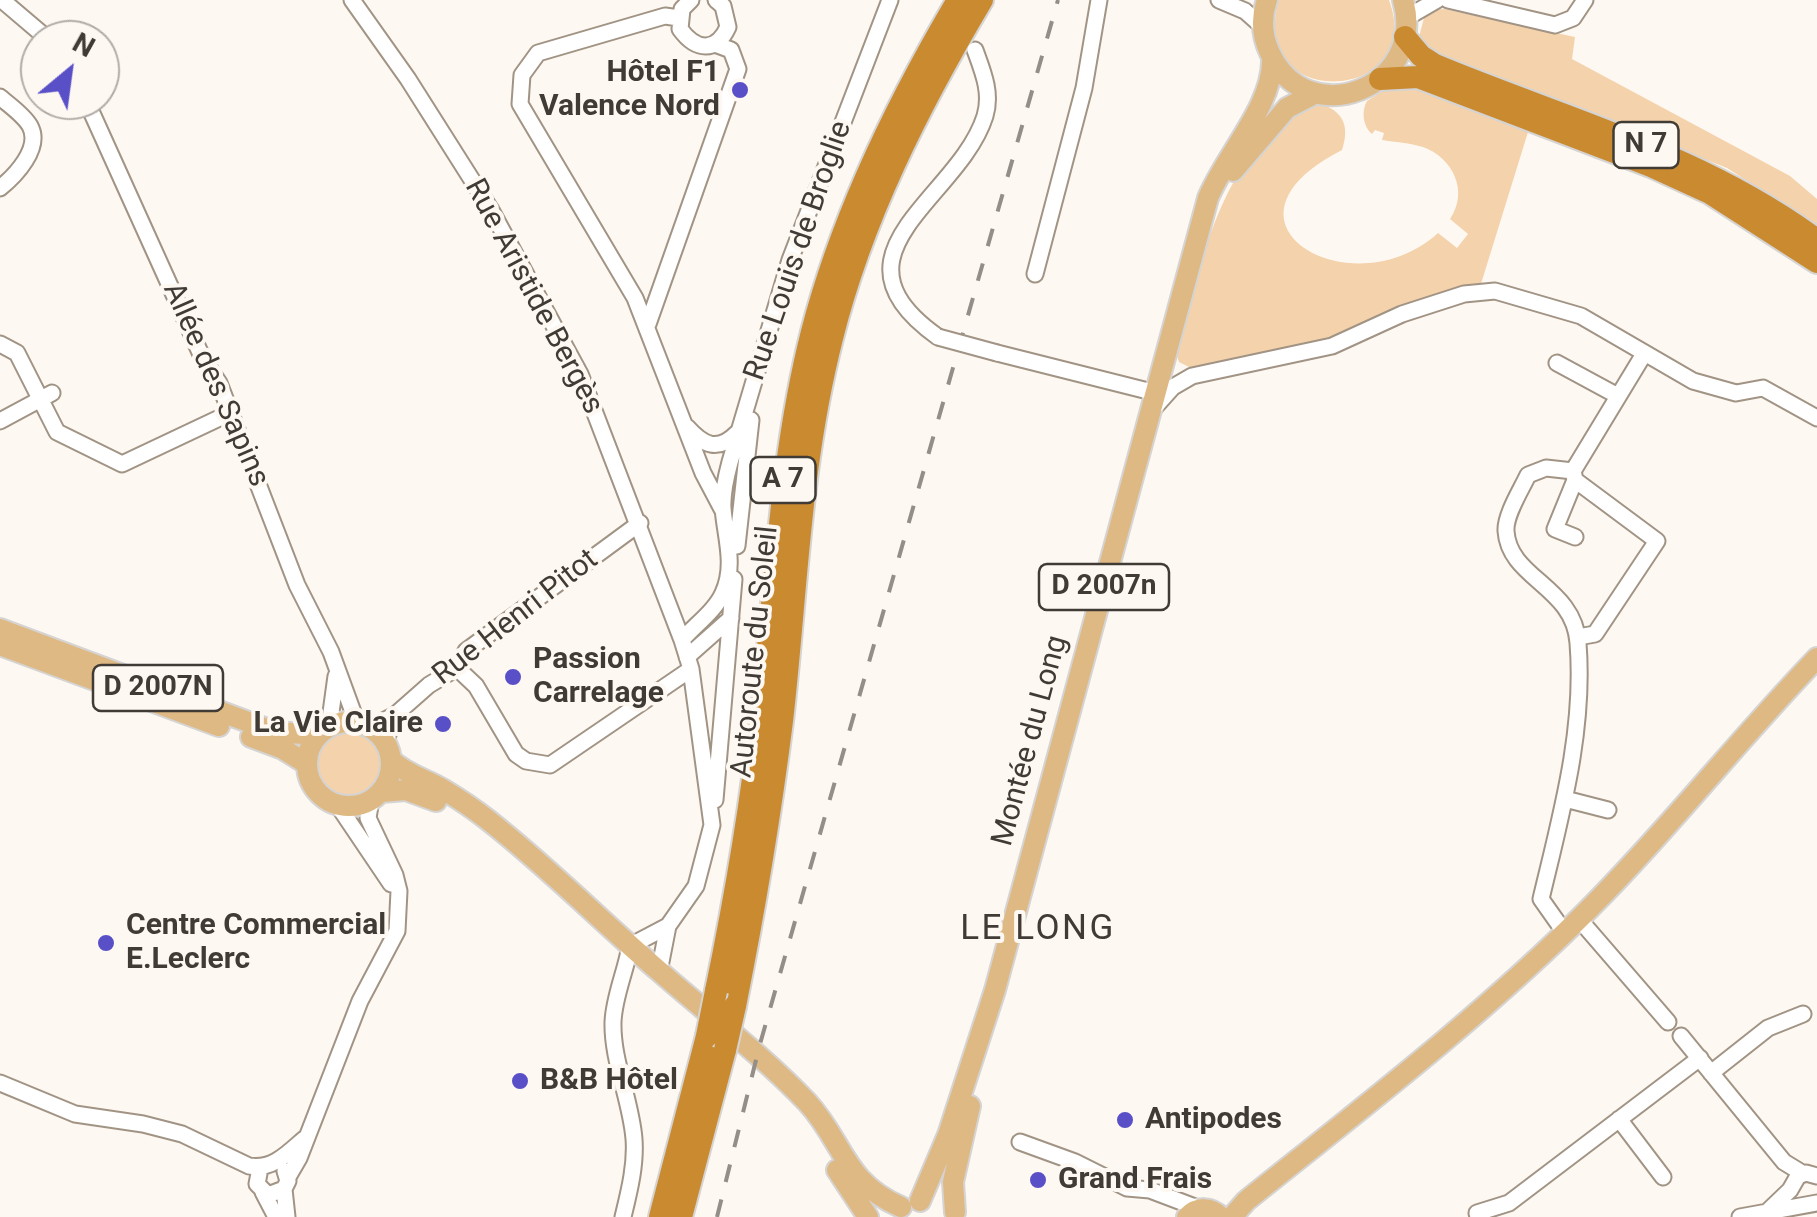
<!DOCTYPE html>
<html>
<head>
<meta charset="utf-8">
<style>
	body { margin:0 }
	#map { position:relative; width:1817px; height:1217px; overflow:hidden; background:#fef8f2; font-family:Roboto,sans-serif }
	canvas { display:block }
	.north { position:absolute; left:20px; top:20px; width:100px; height:100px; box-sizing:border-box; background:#fef8f2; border:2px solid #b2aca6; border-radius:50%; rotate:29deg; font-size:28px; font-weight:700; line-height:40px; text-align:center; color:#403b35 }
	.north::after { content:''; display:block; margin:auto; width:35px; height:45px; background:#5950c8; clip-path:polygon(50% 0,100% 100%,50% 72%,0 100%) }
</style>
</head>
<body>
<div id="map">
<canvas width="1817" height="1217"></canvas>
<div class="north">N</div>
</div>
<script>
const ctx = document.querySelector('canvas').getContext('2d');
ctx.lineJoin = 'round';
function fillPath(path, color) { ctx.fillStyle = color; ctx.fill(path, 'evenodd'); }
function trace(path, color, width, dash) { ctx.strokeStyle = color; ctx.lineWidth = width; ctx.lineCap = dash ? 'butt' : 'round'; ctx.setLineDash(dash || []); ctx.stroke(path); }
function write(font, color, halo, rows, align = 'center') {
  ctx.font = font + ' Roboto,sans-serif'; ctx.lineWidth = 8; ctx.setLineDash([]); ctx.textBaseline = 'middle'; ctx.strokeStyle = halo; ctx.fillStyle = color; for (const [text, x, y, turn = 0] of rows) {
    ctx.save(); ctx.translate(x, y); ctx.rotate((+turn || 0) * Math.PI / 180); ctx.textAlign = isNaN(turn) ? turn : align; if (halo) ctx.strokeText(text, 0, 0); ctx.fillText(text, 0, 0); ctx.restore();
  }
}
const green = new Path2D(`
	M1279,0H1389C1428,104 1245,113 1279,0Z
	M1444,9L1575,37L1572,59L1790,176L1817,199V226L1727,168L1429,50L1419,37L1424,18L1432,10Z
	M1411,84L1528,132L1480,287L1333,340L1193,369L1179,362L1175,350C1198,276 1214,189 1270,132C1281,120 1301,111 1315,102C1341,109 1351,123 1342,150C1199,223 1353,311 1438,233L1457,248L1468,234L1450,219C1469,191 1453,158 1423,147C1410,143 1395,142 1382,140L1384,133L1375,130L1372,134C1363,127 1361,111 1367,101L1392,85Z
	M317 764a32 32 0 1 1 64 0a32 32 0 1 1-64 0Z`);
const minor = new Path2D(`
	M2,0L49,40
	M352,0L408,79L491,210L580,374L682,640L691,669L712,825L696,886L668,926L659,972
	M691,0L682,9L680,29C696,51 716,53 728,27L723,6L716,0
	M1219,0L1245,11L1263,27
	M1448,0L1555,25L1573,18L1585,0
	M679,18L665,16L538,53L522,75L520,104L635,298L703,473L722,509
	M1406,18L1437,0
	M0,97C9,105 24,115 30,126C42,148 15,176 0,188
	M86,100L203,359L219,383L297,585L331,652L357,723
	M1035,274L1084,88L1099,0
	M648,324L738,69L731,50L715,44
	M938,337C819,253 959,199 985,116C992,93 983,72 975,50
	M0,344L17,353L57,432L122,464L230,413
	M997,353L1156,393
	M1557,363L1618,396
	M1155,407L1173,387L1192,376L1332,346L1402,314L1464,294L1495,291L1581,316L1693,381L1736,393L1763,388L1817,418
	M0,421L52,393
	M687,427C704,446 718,452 737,433
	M1573,471L1575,480L1657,541L1595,634L1578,637
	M1575,480L1555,529L1575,537
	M737,546L751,420
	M682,640C695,625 715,611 723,593C736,565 725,536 723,508C722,493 726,477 730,462L790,260L890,0
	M687,657L731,618
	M457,668L476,686L516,754L526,761L550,765L691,669
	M329,727L336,676
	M370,728L395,715L429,685L457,668L466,651L640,523
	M385,743L395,715
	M1565,799L1608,810
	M715,800L734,579
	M337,804L391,884
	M1579,919L1668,1022
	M1565,933L1541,899C1561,815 1585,730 1578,643C1574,586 1509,579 1506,531C1505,515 1521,490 1528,475L1546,468L1573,471L1644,354
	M1681,1036L1784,1162L1802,1173
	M1711,1073L1768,1028L1803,1014
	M0,1083L75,1114L143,1124L182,1134L249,1166C272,1170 287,1154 304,1139
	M1619,1119L1663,1177
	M1020,1142L1075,1162L1127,1188L1150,1190L1200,1209
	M260,1168L257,1184L268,1195L284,1189L288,1181L285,1171
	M288,1177L299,1158L360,1001L397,931L399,891L395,875L368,818L371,800
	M284,1189L287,1217
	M263,1192L276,1217
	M1767,1212L1790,1190L1798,1176L1806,1173L1817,1176
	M623,1217C629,1192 636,1165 634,1139C631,1100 612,1061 613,1022C614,996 626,971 630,946L668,926
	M1478,1217L1477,1213L1509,1203L1700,1058
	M1740,1217L1817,1203`);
const major = new Path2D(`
	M1267,0C1261,17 1262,36 1270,53C1307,134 1428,88 1403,0
	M1233,171L1287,108L1316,93
	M0,629L275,732L319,735
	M0,645L219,726
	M307 764a42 42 0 1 1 84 0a42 42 0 1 1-84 0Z
	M251,737L283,749L307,764
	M391,760C407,775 426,779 444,790C459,799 474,809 488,820C548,867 601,921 659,971C708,1014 761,1054 807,1102C844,1142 843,1182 901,1207
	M381,792L406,790L436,801
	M837,1170L868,1217
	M920,1201L948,1135L995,990L1208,198C1226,154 1274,105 1272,58
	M955,1212L953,1182L970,1106
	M1187,1217C1198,1206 1211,1207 1221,1217
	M1232,1217L1246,1201C1362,1108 1482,1016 1587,911C1668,830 1738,740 1817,658`);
const highway = new Path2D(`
	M1405,37L1421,56L1435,65C1567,120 1700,154 1817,240
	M1380,79L1418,77L1651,166L1710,193L1817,262
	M716,991C735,899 751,807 761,714C776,586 780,458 812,332C842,215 897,103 958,0
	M735,1006C754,911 770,817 782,721C797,590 799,468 832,338C862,218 919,106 982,0
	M660,1217L707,1036
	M681,1217L725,1050`);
const rail = new Path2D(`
	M717,1217L760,1044L1058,0`);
const minorBridge = new Path2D(`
	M938,337L997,353`);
const highwayBridge = new Path2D(`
	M707,1036L716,991
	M725,1050L735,1006`);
const markers = [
	[740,90,10,"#5950c8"],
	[513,677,10,"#5950c8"],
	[443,724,10,"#5950c8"],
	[106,943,10,"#5950c8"],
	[520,1081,10,"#5950c8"],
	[1125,1120,10,"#5950c8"],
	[1038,1180,10,"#5950c8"]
];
const shields = [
	[1646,145,65],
	[783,480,65],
	[1104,587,130],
	[158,688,130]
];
const shieldNames = [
	["N 7",1646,145],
	["A 7",783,480],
	["D 2007n",1104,587],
	["D 2007N",158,688]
];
const poiNames = [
	["Hôtel F1",720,73,"right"],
	["Valence Nord",720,107,"right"],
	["Passion",533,660],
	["Carrelage",533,694],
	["La Vie Claire",423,724,"right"],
	["Centre Commercial",126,926],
	["E.Leclerc",126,960],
	["B&B Hôtel",540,1081],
	["Antipodes",1145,1120],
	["Grand Frais",1058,1180]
];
const streetNames = [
	["Rue Louis de Broglie",799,251,-71],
	["Rue Aristide Bergès",533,297,62],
	["Allée des Sapins",215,385,66],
	["Rue Henri Pitot",516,618,-38],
	["Autoroute du Soleil",756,652,-84],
	["Montée du Long",1031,741,-75]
];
const quarterNames = [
	["LE LONG",1038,930]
];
fillPath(green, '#f4d2ab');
trace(minor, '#a19485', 19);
trace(major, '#d5d4d3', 24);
trace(highway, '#d5d4d3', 26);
trace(minor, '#fff', 15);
trace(major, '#dfb983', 20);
trace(highway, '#ca8a30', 22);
trace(rail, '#938e88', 4, [18, 18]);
trace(minorBridge, '#a19485', 19, []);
trace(highwayBridge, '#d5d4d3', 26, []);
trace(minorBridge, '#fff', 15);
trace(highwayBridge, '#ca8a30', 22);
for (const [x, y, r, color] of markers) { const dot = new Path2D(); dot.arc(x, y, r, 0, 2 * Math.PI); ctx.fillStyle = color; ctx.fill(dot); trace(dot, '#fef8f2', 4); }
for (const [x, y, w] of shields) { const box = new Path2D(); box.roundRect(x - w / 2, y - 23, w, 46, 8); ctx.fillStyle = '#fef8f2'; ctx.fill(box); trace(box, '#403b35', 2.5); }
write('bold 28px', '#403b35', null, shieldNames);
write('bold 30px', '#403b35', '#fef8f2', poiNames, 'left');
write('30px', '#403b35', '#fef8f2', streetNames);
ctx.letterSpacing = '2.5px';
write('35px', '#403b35', '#fef8f2', quarterNames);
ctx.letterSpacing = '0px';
</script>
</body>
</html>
